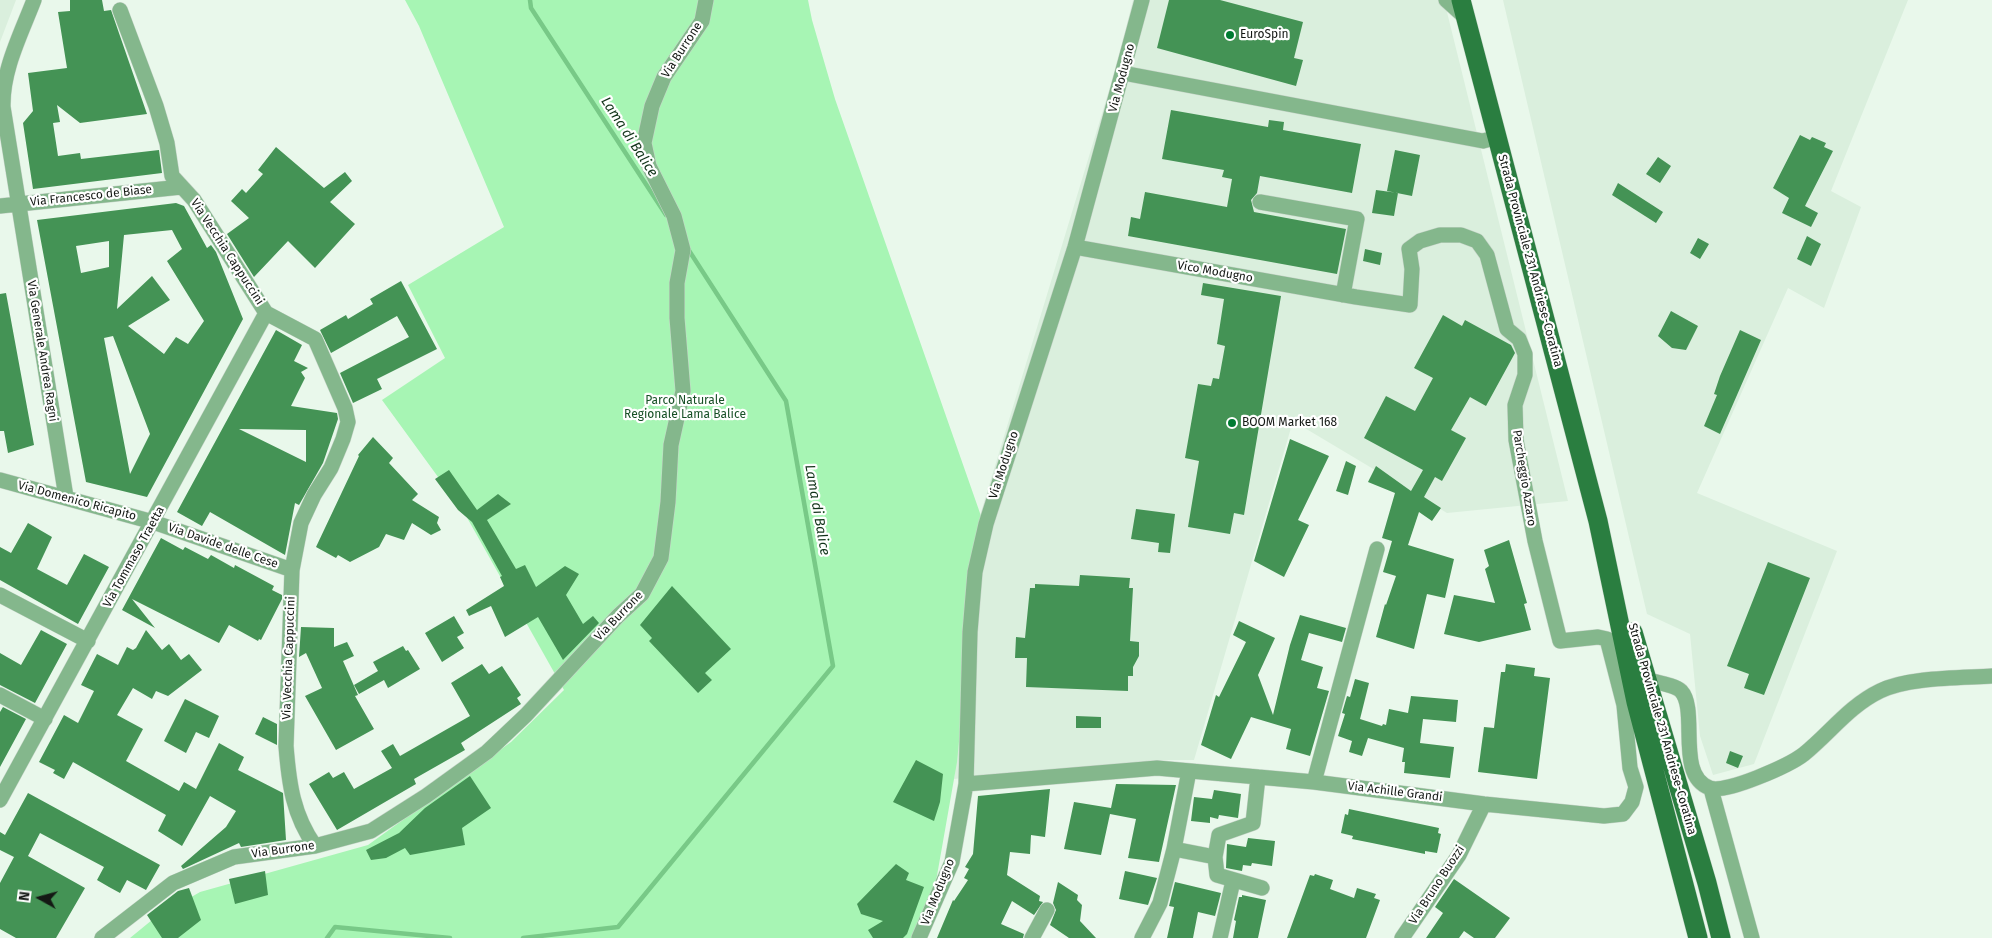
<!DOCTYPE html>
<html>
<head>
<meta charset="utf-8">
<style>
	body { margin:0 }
	#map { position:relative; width:1992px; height:938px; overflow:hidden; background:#e9f8eb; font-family:"Fira Sans",sans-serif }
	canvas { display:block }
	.north { position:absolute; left:15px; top:873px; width:50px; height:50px; -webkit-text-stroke:4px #fff; paint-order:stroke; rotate:277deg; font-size:14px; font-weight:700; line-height:20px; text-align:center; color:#141814 }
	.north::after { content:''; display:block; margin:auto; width:18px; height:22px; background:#141814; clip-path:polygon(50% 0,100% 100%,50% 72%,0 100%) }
</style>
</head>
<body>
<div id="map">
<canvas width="1992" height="938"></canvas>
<div class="north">N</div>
</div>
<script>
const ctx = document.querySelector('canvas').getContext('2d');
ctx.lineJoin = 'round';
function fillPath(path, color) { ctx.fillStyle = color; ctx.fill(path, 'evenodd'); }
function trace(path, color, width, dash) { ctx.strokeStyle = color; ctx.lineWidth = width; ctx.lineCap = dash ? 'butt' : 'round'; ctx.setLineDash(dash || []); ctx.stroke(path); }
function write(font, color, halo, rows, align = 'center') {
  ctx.font = font + ' "Fira Sans",sans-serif'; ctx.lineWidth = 4.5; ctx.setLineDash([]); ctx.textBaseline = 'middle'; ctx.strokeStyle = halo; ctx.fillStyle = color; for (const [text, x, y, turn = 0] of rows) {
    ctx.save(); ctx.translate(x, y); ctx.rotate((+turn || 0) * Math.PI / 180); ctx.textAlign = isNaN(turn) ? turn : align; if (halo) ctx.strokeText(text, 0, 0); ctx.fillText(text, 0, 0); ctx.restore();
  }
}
const built = new Path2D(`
	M0,0H16L0,42Z
	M1133,0H1444L1568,501L1447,513L1293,421L1194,760H1157L954,779L971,545L1117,64Z
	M1503,0H1908L1831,191L1861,207L1824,308L1788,288L1697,493L1837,551L1754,764L1713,775L1700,736L1690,634L1647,614Z`);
const green = new Path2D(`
	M405,0H808L812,20L835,99L981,516L957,762L929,921L919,938H130L152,920L200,892L368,845L511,742L564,690L465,514L382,400L445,358L408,285L504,227L419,26Z`);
const stream = new Path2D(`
	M530,0L531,8L666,215
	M327,938L335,927L450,938
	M523,938L618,927L833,666L786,401L688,249`);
const building = new Path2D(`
	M70,0H102L104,11L111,10L147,114L80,123L57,105L60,122L53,123L58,156L80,153L81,159L159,150L162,173L33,189L23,123L33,111L28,73L67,68L58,12L70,11Z
	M1169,0H1220L1303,22L1294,58L1303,60L1296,86L1157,48Z
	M1171,110L1268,127L1269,120L1284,122L1283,130L1361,144L1352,193L1260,176L1257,193L1251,200L1254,212L1346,229L1337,274L1128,236L1131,217L1140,219L1145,192L1227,207L1232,179L1222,177L1224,170L1162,159Z
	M1800,135L1810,140L1812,137L1826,143L1824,147L1833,151L1805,206L1818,213L1811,227L1782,213L1789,198L1773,188Z
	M276,147L324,188L345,172L352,181L330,202L355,224L315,268L288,241L254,277L227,234L249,218L231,201L242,189L246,193L263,174L258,170Z
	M1395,150L1420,155L1412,196L1387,191Z
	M1658,157L1671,166L1660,183L1646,174Z
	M1618,183L1663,212L1656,223L1612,195Z
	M1376,190L1398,193L1394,216L1372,213Z
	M176,203L184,206L207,248L211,245L216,252L243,319L147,497L86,482L37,220ZM172,230L182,249L167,261L204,321L188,344L176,337L164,354L128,326L170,300L152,276L117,309L124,235ZM109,241V267L81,273L76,246ZM113,336L150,434L130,474L104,338Z
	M1807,236L1821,244L1811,266L1797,259Z
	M1698,238L1709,244L1700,259L1690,253Z
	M1365,249L1382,253L1380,265L1363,261Z
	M401,281L437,349L377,379L382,389L353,403L340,373L409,337L397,316L331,353L320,330L346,315L348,319L373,304L370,299Z
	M1203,283L1281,296L1244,515L1234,513L1230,534L1188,527L1199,461L1185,458L1198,384L1211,386L1213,378L1219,379L1225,346L1217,344L1224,299L1201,295Z
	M6,293L34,445L8,453L4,431H0V294Z
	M1671,311L1698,326L1686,350L1672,348L1658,336Z
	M1443,315L1462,326L1465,320L1511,345L1515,353L1486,406L1470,397L1451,430L1466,438L1442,481L1435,477L1424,497L1441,508L1432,521L1419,512L1408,545L1454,559L1445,598L1427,594L1414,649L1376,637L1385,604L1386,605L1396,576L1383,572L1392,541L1382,538L1395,493L1368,482L1376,466L1411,491L1423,470L1364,438L1386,396L1415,411L1433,378L1414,368Z
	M276,330L302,345L294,361L308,368L301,372L305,378L291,406L337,413L338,419L323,463L299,505L295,503L285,555L210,512L202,526L177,512ZM239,429L306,430V462Z
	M1740,330L1761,340L1720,434L1704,426L1717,395L1714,394L1720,376Z
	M373,437L393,458L389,463L418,494L412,500L439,517L437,523L441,530L431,535L412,523L404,540L386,534L379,547L350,562L338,555L336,558L316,547L359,456L358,455Z
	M1290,439L1329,456L1298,520L1309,525L1284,577L1254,561Z
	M1346,461L1356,466L1348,495L1336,491Z
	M449,470L477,510L498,494L511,504L487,520L516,569L525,565L536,587L565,566L579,574L566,595L583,624L593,616L599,623L563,660L538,617L505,637L491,606L469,616L466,610L504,586L500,577L502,576L472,522L458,510L435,479Z
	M1136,509L1175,514L1170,553L1158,552L1159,543L1131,539Z
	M28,523L52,537L37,569L67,585L84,554L109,567L78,624L0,580V547L11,553Z
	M161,538L183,550L185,547L208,559L211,555L234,568L235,565L274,586L272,590L282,595V599L261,640L259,639L258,641L229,625L219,643L132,599L155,628L122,610Z
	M1509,540L1527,603L1524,604L1531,630L1479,642L1444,634L1454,595L1495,603L1485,569L1489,566L1484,550Z
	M1768,562L1810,578L1764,695L1744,688L1749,674L1727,666Z
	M1080,575L1130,578L1129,588H1133L1130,641L1139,642V656L1133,667V676H1128V691L1026,687L1027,658H1015L1016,637L1025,638L1030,588H1035V584L1079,586Z
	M672,586L731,649L705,673L712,680L698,693L649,641L652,638L640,625Z
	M1300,615L1346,628L1342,642L1309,633L1301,660L1323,667L1317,688L1329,691L1310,756L1286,749L1291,729L1251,717L1231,759L1201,745L1216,695L1219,697L1246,642L1233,635L1239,621L1275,638L1258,675L1273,715L1290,645Z
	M454,616L464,633L457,637L464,648L442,662L425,633Z
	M301,627L334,628V647L347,642L354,656L343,661L358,695L355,696L374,729L336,750L305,696L322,688L306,653L299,657Z
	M41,630L67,644L35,703L0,685V653L21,665Z
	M146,630L162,650L169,644L181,660L189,654L202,670L168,696L156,691L152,699L133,688L117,715L143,729L126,761L179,791L184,782L196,789L219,743L244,757L238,770L283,793L286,840L241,847L239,843L183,869L181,866L226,827L236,811L210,796L182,846L158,831L166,815L73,762L64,779L53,773L55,770L39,762L64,715L78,723L94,691L81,685L97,654L118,665L127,647L133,650L136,648Z
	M403,646L406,651L408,650L420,669L388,688L384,680L359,694L354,685L378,671L373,662Z
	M482,664L489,674L502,666L521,695L517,698L521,704L461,743L465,750L414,779L416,784L337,830L309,784L329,772L333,778L344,772L354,789L392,768L381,751L393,744L400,756L470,716L451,683Z
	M1506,664L1535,668L1534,676L1550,678L1537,779L1478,772L1484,727L1494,728L1501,672H1505Z
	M1355,679L1369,683L1360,719L1382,726L1383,724L1386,725L1389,709L1408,713L1411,696L1458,700L1456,722L1423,719L1420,743L1454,747L1450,778L1404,773L1405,762H1402L1404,748L1368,738L1362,756L1349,752L1352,741L1338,736L1345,714L1342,713L1347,696L1350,697Z
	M185,699L219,716L209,738L196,732L186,753L164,741Z
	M3,707L26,719L0,767V712Z
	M1076,716L1101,717V728H1076Z
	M263,717L277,724V745L255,734Z
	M1730,751L1743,756L1738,768L1726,763Z
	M916,760L943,774L940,802L934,821L893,802Z
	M470,776L491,808L462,828L465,845L410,855L405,848L386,858L371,860L366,850L399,833L425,808Z
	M1116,784L1176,785L1159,862L1128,858L1136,819L1110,814L1101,855L1064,849L1074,802L1111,808Z
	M1050,789L1045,837L1031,835L1030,854L1010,852L1007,875L1040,896L1039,901L1043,902L1034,915L1012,901L1001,924L1024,934L1023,938H937L953,900L954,901L968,880L964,878L969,869L965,867L973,854L978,796Z
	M1214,790L1241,794L1238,818L1219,815L1218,819L1210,817V823L1191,821L1194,797L1212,799Z
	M28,793L160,865L146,890L127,880L120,893L109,887L97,880L104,867L40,833L28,856L85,888L56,938H16L0,929V883L14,857L0,850V832L5,835Z
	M1349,809L1439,828L1438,833L1441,834L1437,853L1425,851V854L1372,843L1352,839L1353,836L1341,833L1345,814L1348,815Z
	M1248,838L1275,841L1272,866L1252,863L1251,866L1243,865L1242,871L1226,868L1227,844L1246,847Z
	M896,864L909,873L906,880L924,887L907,934L903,938H873L868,930L883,921L861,914L857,904Z
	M265,871L268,895L235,904L229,879Z
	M1125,871L1157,878L1148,905L1119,899Z
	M1315,874L1333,880L1330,889L1354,898L1357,888L1376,894L1374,898L1380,900L1366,938H1287L1310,875L1314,876Z
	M1454,879L1510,918L1495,938H1474L1464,931L1459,938H1426L1443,913L1435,907Z
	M1058,882L1078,895L1077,900L1082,905L1080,921L1096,938H1069L1050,925L1056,910L1053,903Z
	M1175,882L1221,893L1215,916L1198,912L1193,938H1167L1174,907L1169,906Z
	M189,888L201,920L178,938H162L147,915L178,891Z
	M1242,895L1266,900L1258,938H1233L1236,921L1234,920L1239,897H1242Z`);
const minor = new Path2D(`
	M34,0C21,34 2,70 3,107L66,497
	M1446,0L1466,18
	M120,10L156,106L167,143L172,176L194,200L266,313L315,339L345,408L348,422L343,439L331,468L314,495L301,523L292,570L286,746C289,784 293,815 315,846
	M1123,73L1483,141L1498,137
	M1260,202L1357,219L1343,295
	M0,206L181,187
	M0,480L153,522L292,570
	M0,595L88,641
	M1645,679C1654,682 1675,685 1681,691C1699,710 1675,776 1710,788C1726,794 1790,765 1804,754C1830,733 1849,706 1880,691C1908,677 1960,678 1992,676
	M0,695L45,719
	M1314,782L1377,549
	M966,784L1157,768L1314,782L1484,804L1604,816L1623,814L1632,802L1636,787L1630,768L1624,705L1607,639L1598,637L1560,641L1535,541L1516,440L1515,405L1525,375V354L1519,339L1507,329L1487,255L1477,241L1461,235H1440L1420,241L1409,249L1412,269L1410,305L1356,297L1075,247
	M1711,789L1752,938
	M0,800L266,313
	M1174,849L1215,857L1217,875L1262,888
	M1215,857L1219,835L1253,823L1258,777
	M102,938L173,883L234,857L315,846L371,831L426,796L487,752L526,715L618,616L642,594L661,558L668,502L671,445L683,391L677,318V283L683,250L674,216L649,166L644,143L652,106L664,77L702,21L706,0
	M919,938L952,862L966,784L970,632L975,572L986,524L1075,247L1142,0
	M1032,938L1047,910
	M1142,938L1160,903L1174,849L1189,771
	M1220,938L1233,881
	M1402,938L1459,855L1484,804`);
const major = new Path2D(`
	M1461,0L1598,521L1636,702L1698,938
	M1633,632L1707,883L1721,938`);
const markers = [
	[1230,35,5,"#007b32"],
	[1232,423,5,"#007b32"]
];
const poiNames = [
	["EuroSpin",1240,35],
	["BOOM Market 168",1242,423]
];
const streetNames = [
	["Via Burrone",682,50,-57],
	["Via Modugno",1122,78,-75],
	["Via Francesco de Biase",91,196,-6],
	["Via Vecchia Cappuccini",227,252,57],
	["Strada Provinciale 231 Andriese-Coratina",1530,261,75],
	["Vico Modugno",1215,272,10],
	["Via Generale Andrea Ragni",42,351,81],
	["Via Modugno",1004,465,-72],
	["Parcheggio Azzaro",1524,478,81],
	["Via Domenico Ricapito",77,501,15],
	["Via Davide delle Cese",223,546,19],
	["Via Tommaso Traetta",134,557,-61],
	["Via Burrone",619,616,-46],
	["Via Vecchia Cappuccini",289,658,-88],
	["Strada Provinciale 231 Andriese-Coratina",1662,729,74],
	["Via Achille Grandi",1395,792,7],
	["Via Burrone",283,850,-8],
	["Via Bruno Buozzi",1437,885,-57],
	["Via Modugno",938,892,-68]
];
const parkNames = [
	["Parco Naturale",685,401],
	["Regionale Lama Balice",685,415]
];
const waterNames = [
	["Lama di Balice",629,137,57],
	["Lama di Balice",817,510,80]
];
fillPath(built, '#daefdd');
fillPath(green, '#a7f5b4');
trace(stream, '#78c987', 4.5);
fillPath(building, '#449355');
trace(minor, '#c7d4c9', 16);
trace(major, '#c7d4c9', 20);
trace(minor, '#84b78c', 15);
trace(major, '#2a7e40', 19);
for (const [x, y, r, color] of markers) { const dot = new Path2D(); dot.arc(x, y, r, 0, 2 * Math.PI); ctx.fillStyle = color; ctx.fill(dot); trace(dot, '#fff', 2); }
write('12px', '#141814', '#fff', poiNames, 'left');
write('12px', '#141814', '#fff', streetNames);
write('12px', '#175026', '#fff', parkNames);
write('italic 14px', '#12341a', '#fff', waterNames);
</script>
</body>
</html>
